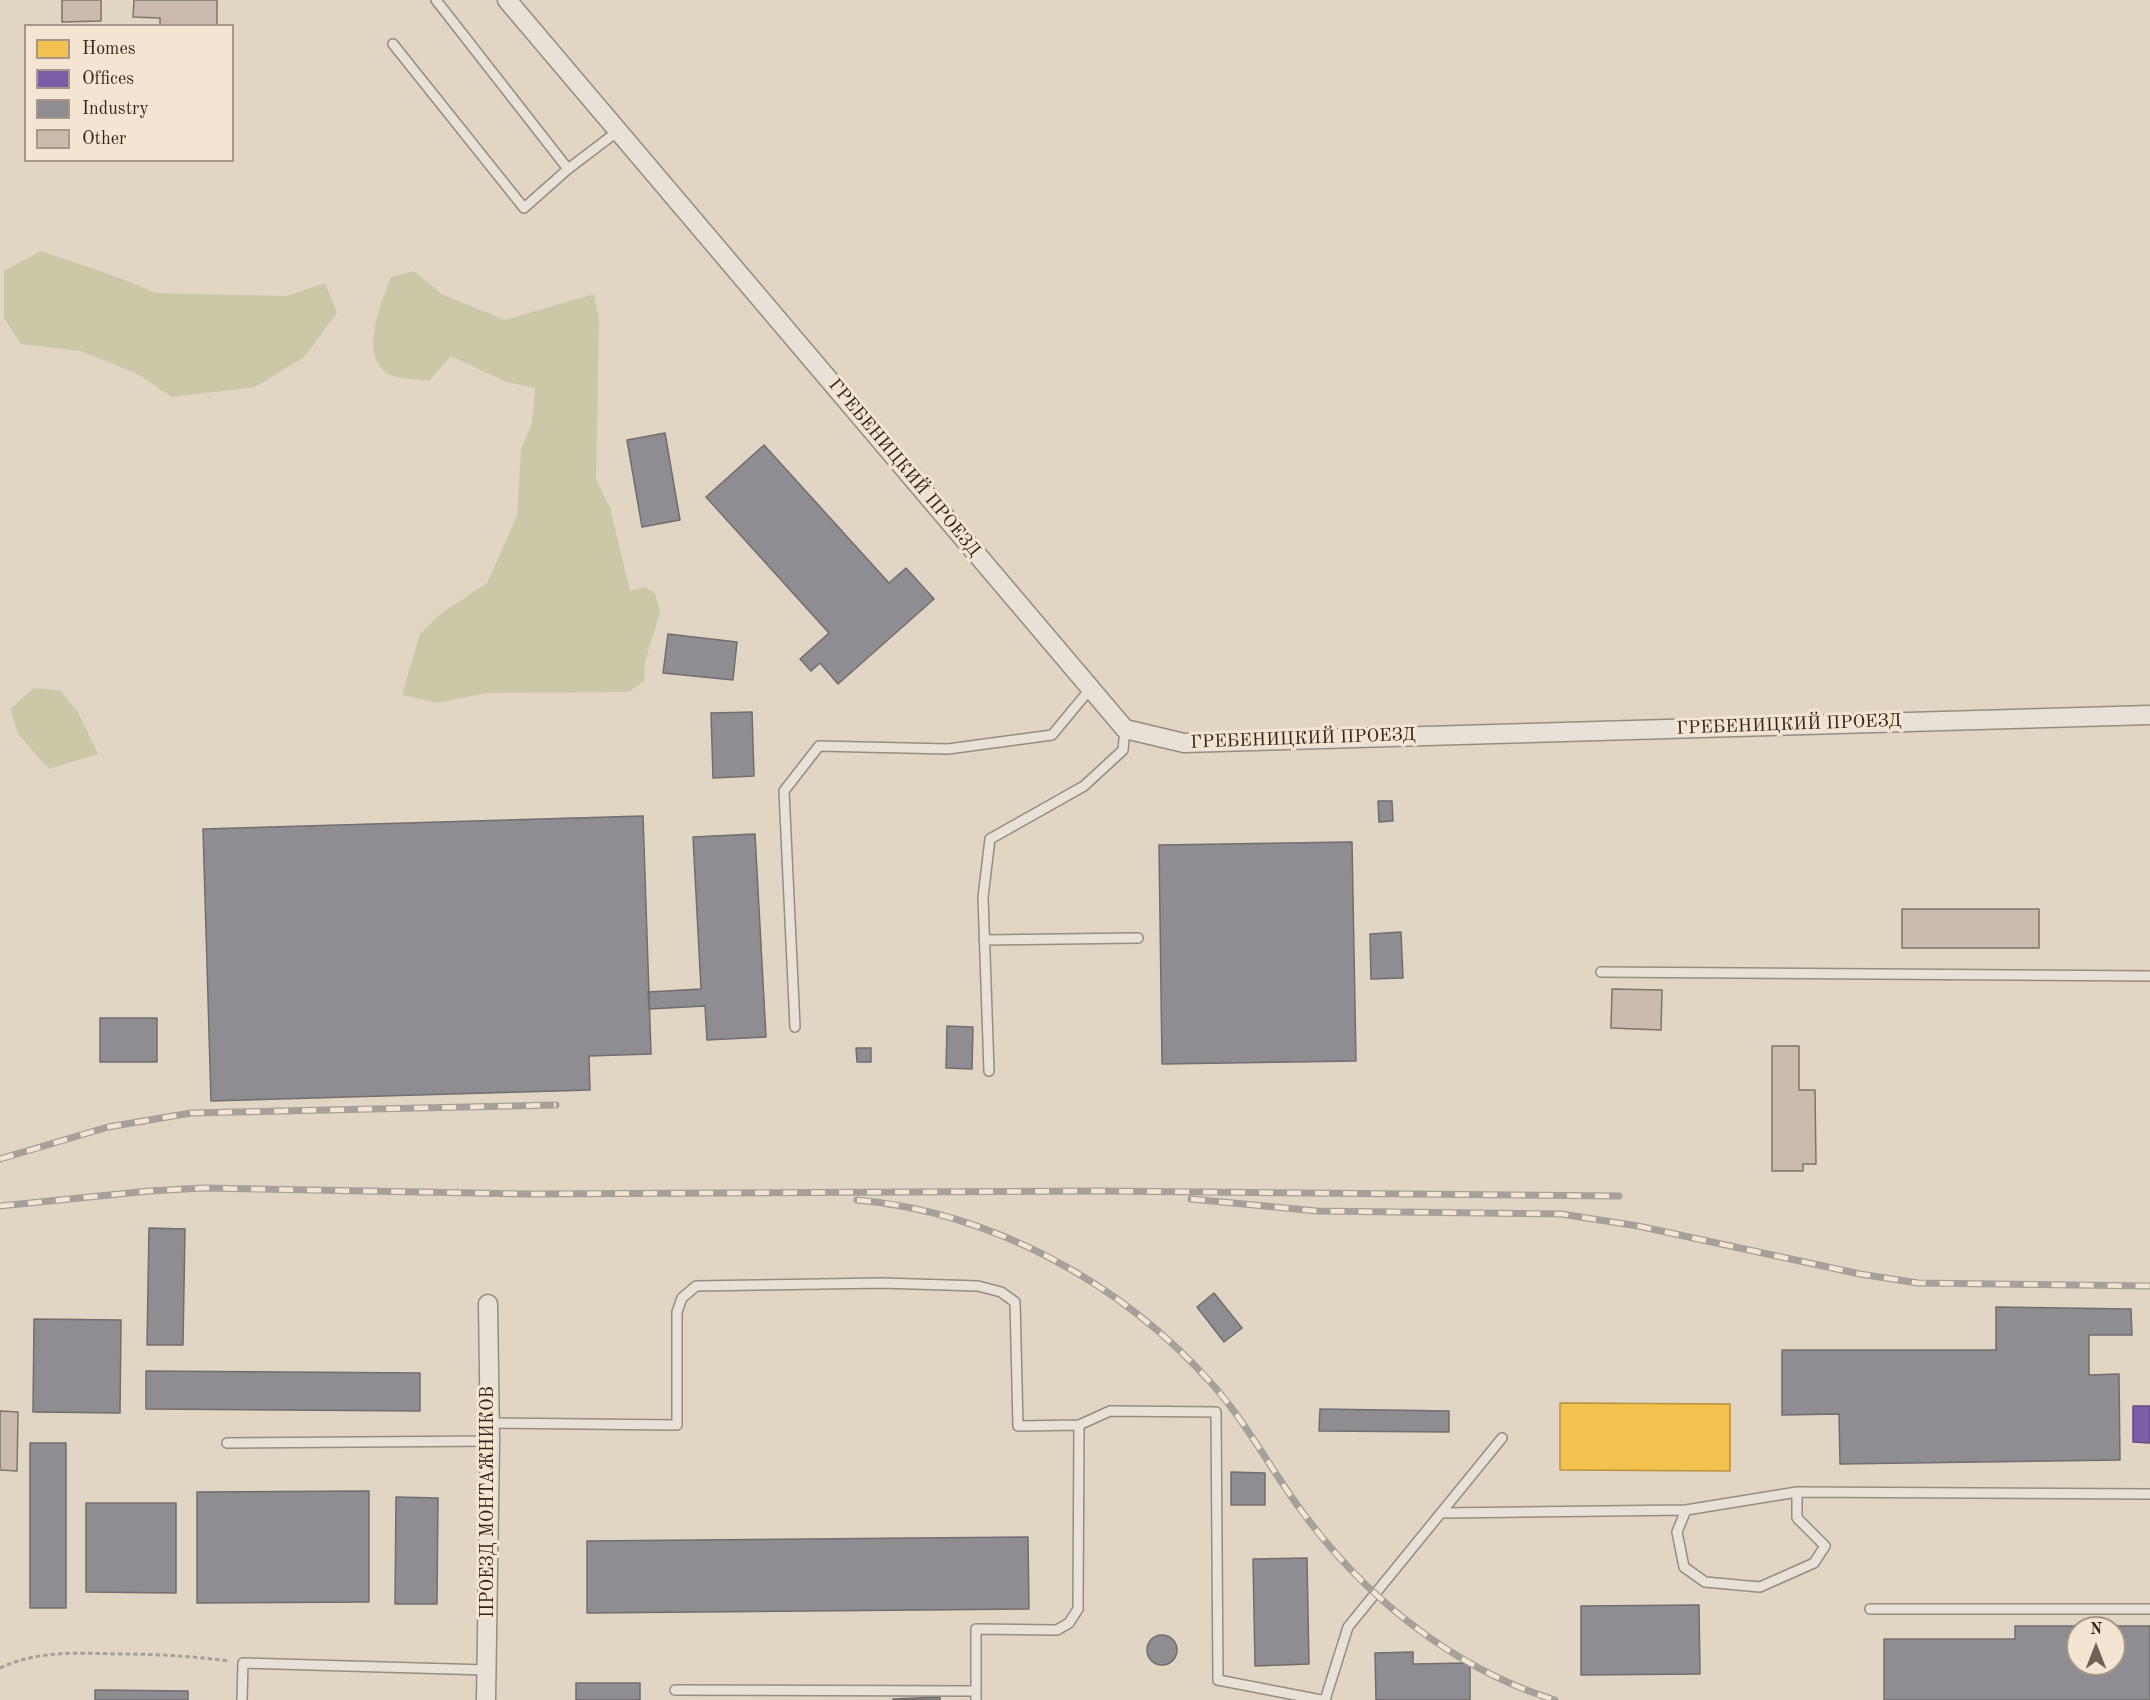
<!DOCTYPE html>
<html>
<head>
<meta charset="utf-8">
<style>
	body { margin:0 }
	#map { position:relative; width:2150px; height:1700px; overflow:hidden; background:#e1d5c4; font-family:"Old Standard TT",serif }
	canvas { display:block }
	.legend { position:absolute; left:24px; top:24px; width:210px; height:138px; box-sizing:border-box; background:#f3e5d1; border:2px solid #a69788; margin:0; padding:8px 10px; list-style:none; font-size:18px; color:#33231a }
	.legend li { display:flex; align-items:center; gap:12px; height:30px }
	.legend b { width:30px; border:2px solid #a69788 }
	.north { position:absolute; left:2066px; top:1616px; width:60px; height:60px; box-sizing:border-box; background:#f3e5d1; border:2px solid #a69788; border-radius:50%; rotate:0deg; font-size:16px; font-weight:700; line-height:24px; text-align:center; color:#33231a }
	.north::after { content:''; display:block; margin:auto; width:21px; height:27px; background:#706156; clip-path:polygon(50% 0,100% 100%,50% 72%,0 100%) }
</style>
</head>
<body>
<div id="map">
<canvas width="2150" height="1700"></canvas>
<ul class="legend">
<li><b style="height:16px;background:#f2c14e"></b>Homes</li>
<li><b style="height:16px;background:#7b5ea7"></b>Offices</li>
<li><b style="height:16px;background:#8d8d92"></b>Industry</li>
<li><b style="height:16px;background:#cbbaad"></b>Other</li>
</ul>
<div class="north">N</div>
</div>
<script>
const ctx = document.querySelector('canvas').getContext('2d');
ctx.lineJoin = 'round';
function fillPath(path, color) { ctx.fillStyle = color; ctx.fill(path, 'evenodd'); }
function trace(path, color, width, dash) { ctx.strokeStyle = color; ctx.lineWidth = width; ctx.lineCap = dash ? 'butt' : 'round'; ctx.setLineDash(dash || []); ctx.stroke(path); }
function write(font, color, halo, rows, align = 'center') {
  ctx.font = font + ' "Old Standard TT",serif'; ctx.lineWidth = 6; ctx.setLineDash([]); ctx.textBaseline = 'middle'; ctx.strokeStyle = halo; ctx.fillStyle = color; for (const [text, x, y, turn = 0] of rows) {
    ctx.save(); ctx.translate(x, y); ctx.rotate((+turn || 0) * Math.PI / 180); ctx.textAlign = isNaN(turn) ? turn : align; if (halo) ctx.strokeText(text, 0, 0); ctx.fillText(text, 0, 0); ctx.restore();
  }
}
const green = new Path2D(`
	M41,251L117,277L156,293L287,296L325,283L337,313L304,357L255,387L172,397L136,373L81,351L21,344L4,318V271Z
	M414,271L443,295L505,320L594,294L599,320L596,479L610,508L630,591L645,587L655,593L660,612L645,662L644,681L629,692L485,693L438,703L402,695L420,634L439,615L487,583L517,516L521,450L532,423L535,388L507,382L451,356L429,381C418,379 397,379 388,374C358,355 382,301 391,277Z
	M34,688L61,691L77,711L98,754L49,769L18,734L10,709Z`);
const homes = new Path2D(`
	M1560,1403L1730,1404V1471L1560,1470Z`);
const offices = new Path2D(`
	M2133,1406H2150V1443L2133,1442Z`);
const industry = new Path2D(`
	M665,433L680,520L642,527L627,440Z
	M764,445L889,583L906,568L934,599L838,684L820,663L811,671L800,659L829,633L706,497Z
	M668,634L737,642L733,680L663,673Z
	M752,712L754,776L713,778L711,713Z
	M1378,801H1392L1393,821L1379,822Z
	M643,816L651,1054L589,1056L590,1090L211,1101L203,829Z
	M755,834L766,1037L707,1040L705,1006L649,1009L648,992L701,989L693,837Z
	M1352,842L1356,1061L1162,1064L1159,845Z
	M1401,932L1403,978L1371,979L1370,934Z
	M100,1018H157V1062H100Z
	M947,1026L973,1027L972,1069L946,1068Z
	M856,1048H871V1062H857Z
	M149,1228L185,1229L183,1345H147Z
	M1214,1293L1242,1328L1224,1342L1197,1307Z
	M1996,1307L2131,1309L2132,1335H2089V1375L2119,1374L2120,1460L1840,1464L1839,1414L1782,1415V1350H1996Z
	M34,1319L121,1320L120,1413L33,1412Z
	M146,1371L420,1373V1411L146,1409Z
	M1320,1409L1449,1411V1432L1319,1431Z
	M30,1443H66V1608H30Z
	M1231,1472L1265,1473V1505H1231Z
	M369,1491V1602L197,1603V1492Z
	M396,1497L438,1498L437,1604H395Z
	M86,1503H176V1593L86,1592Z
	M1028,1537L1029,1609L587,1613V1541Z
	M1307,1558L1309,1664L1255,1666L1253,1559Z
	M1699,1605L1700,1674L1581,1675V1606Z
	M2015,1626H2150V1700H1884V1639H2015ZM2078,1628H2114V1664H2078Z
	M1147 1650a15 15 0 1 1 30 0a15 15 0 1 1-30 0Z
	M1413,1652V1664L1470,1663V1700H1376L1375,1653Z
	M576,1683H640V1700H576Z
	M95,1690L188,1691V1700H95Z
	M940,1697V1700H893V1699Z`);
const building = new Path2D(`
	M62,0H101V21L62,22Z
	M134,0H217V26H160V18L133,17Z
	M1902,909H2039V948H1902Z
	M1612,989L1662,990L1661,1030L1611,1028Z
	M1772,1046H1799V1090H1815L1816,1164H1803V1171H1772Z
	M0,1411L18,1412L17,1471L0,1470Z`);
const path = new Path2D(`
	M0,1668C39,1650 77,1653 118,1654C158,1654 190,1656 230,1661`);
const service = new Path2D(`
	M436,0L568,169
	M393,44L524,208L568,169L618,131
	M984,940L1138,938
	M1601,972L2150,976
	M795,1027L784,791L819,746L948,749L1052,735L1091,688
	M989,1071L983,897L990,839L1084,786L1123,750L1125,729
	M490,1423L677,1425V1312L682,1298L696,1286L882,1283L978,1286L1001,1292L1015,1302L1018,1426L1079,1425
	M227,1443L490,1441
	M1686,1510L1677,1532L1684,1567L1705,1582L1760,1587L1814,1563L1825,1546L1797,1518V1492
	M1442,1513L1686,1510L1797,1492L2150,1494
	M1870,1609H2150
	M675,1690L976,1691
	M242,1700L243,1663L487,1670
	M976,1700V1629L1057,1630L1069,1623L1078,1609L1079,1425L1110,1411L1216,1412L1218,1680L1321,1700
	M1325,1700L1348,1627L1502,1438`);
const minor = new Path2D(`
	M507,0L1125,729L1184,743L2150,715
	M486,1700L490,1441L488,1304`);
const rail = new Path2D(`
	M0,1159L108,1127L191,1113L556,1105
	M1191,1199L1317,1211L1561,1214L1638,1226L1860,1274L1918,1283L2150,1286
	M857,1200C992,1212 1122,1283 1212,1384C1245,1421 1269,1466 1298,1506C1361,1594 1451,1668 1555,1700
	M0,1206L149,1191L203,1188L528,1194L1099,1191L1619,1196`);
const streetNames = [
	["ГРЕБЕНИЦКИЙ ПРОЕЗД",904,468,50],
	["ГРЕБЕНИЦКИЙ ПРОЕЗД",1789,725,-2],
	["ГРЕБЕНИЦКИЙ ПРОЕЗД",1303,739,-2],
	["ПРОЕЗД МОНТАЖНИКОВ",488,1502,-90]
];
fillPath(green, '#cac8a7');
fillPath(homes, '#f2c14e');
trace(homes, '#b9923e', 1.5);
fillPath(offices, '#7b5ea7');
trace(offices, '#654c7d', 1.5);
fillPath(industry, '#8d8d92');
trace(industry, '#726d6e', 1.5);
fillPath(building, '#cbbaad');
trace(building, '#7d746b', 1.5);
trace(service, '#968c82', 12);
trace(minor, '#968c82', 21);
trace(path, '#a6a09a', 3, [4.5, 3]);
trace(service, '#e7e1d8', 9);
trace(minor, '#e7e1d8', 18);
trace(rail, '#a6a09a', 7);
trace(rail, '#f3e5d1', 4.5, [14]);
write('18px', '#33231a', '#f3e5d1', streetNames);
</script>
</body>
</html>
